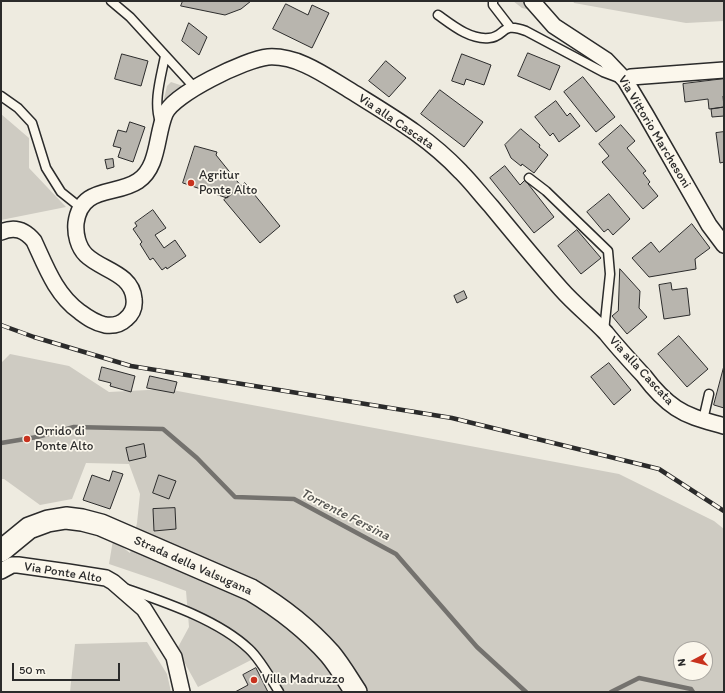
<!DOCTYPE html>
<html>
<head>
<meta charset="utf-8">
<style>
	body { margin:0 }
	#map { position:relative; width:725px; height:693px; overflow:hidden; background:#eeebe0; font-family:Itim,sans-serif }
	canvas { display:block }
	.frame { position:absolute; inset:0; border:2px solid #2b2b2b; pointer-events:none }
	.north { position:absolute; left:673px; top:641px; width:40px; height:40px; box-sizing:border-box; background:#fbf7ec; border:1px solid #a8a59f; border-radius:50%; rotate:263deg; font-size:11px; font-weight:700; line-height:16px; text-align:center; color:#2b2b2b }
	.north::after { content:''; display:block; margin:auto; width:14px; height:18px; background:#c8321e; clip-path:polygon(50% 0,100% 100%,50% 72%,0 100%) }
	.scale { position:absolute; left:12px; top:663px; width:108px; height:18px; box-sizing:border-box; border:2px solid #2b2b2b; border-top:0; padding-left:5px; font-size:12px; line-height:14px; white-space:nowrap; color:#2b2b2b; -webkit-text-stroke:3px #fbf7ec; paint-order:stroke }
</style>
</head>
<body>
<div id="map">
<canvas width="725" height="693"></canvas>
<div class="frame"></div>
<div class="north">N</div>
<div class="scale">50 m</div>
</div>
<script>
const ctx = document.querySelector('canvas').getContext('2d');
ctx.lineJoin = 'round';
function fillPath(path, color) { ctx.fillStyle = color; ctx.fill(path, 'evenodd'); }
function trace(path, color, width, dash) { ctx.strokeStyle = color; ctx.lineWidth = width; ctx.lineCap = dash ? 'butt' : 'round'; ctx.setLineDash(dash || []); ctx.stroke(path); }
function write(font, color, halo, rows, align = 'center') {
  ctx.font = font + ' Itim,sans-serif'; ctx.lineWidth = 3.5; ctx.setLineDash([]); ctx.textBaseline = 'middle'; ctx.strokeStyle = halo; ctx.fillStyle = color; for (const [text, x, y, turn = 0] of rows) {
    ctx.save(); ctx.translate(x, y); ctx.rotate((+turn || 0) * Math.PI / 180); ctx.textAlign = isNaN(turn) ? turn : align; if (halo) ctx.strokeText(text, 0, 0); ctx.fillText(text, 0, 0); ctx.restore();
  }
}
const green = new Path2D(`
	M513,1H525L531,10L522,8Z
	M573,1H724V21L686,23L574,3Z
	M171,82L183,86L166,100L164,99L167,86Z
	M1,114L29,138V168L66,207L1,220Z
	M10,354L69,366L109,392L167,389L619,474L714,521L724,529V692H283L259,656L198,687L177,649L189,627L186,591L159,581L109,564L113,540L130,553L137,523L140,494L129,464L86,463L72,499L40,505L4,479H1V363ZM681,649H705V673H681Z
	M147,642L167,674L171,692H70L75,644Z`);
const stream = new Path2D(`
	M1,443L37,437L74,427L163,429L197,458L235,497L294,499L396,554L477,647L526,692
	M611,692L639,678L691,689L693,692`);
const building = new Path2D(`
	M183,1H251L241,9L225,15L181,6Z
	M286,4L308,15L312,5L329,13L312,48L273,29Z
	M189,23L207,37L199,55L182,41Z
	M528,53L560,66L550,90L518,76Z
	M122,54L148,61L141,86L115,79Z
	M462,54L491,65L484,85L466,79L464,85L452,81Z
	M386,61L406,78L389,97L369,81Z
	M583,77L615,117L596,132L564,92Z
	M724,79V96H723L724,107L709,109L708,99L685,102L683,84Z
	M440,90L483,122L464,147L421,114Z
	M556,101L567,116L570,113L580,126L559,142L553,133L550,136L535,117Z
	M724,104V116L712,117L711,109L724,107Z
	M130,122L145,127L133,162L118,157L121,148L113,146L118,130L126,132Z
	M621,125L635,141L627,148L646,171L643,173L650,182L648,184L658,196L643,209L602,162L609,156L599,144Z
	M521,129L540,145L539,147L548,155L534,173L522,164L521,166L511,158L505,145Z
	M724,132V162L720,163L716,133Z
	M195,146L217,152L216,155L241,186L227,198L183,183Z
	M113,159L114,167L107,169L105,160Z
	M505,166L520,185L525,180L554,217L534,233L490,178Z
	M245,183L280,226L260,243L224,200Z
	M609,194L630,219L613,235L608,229L604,232L587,212Z
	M153,210L166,228L155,235L164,248L175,240L186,256L167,269L166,267L162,270L153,258L150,260L140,244L142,242L133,229L137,226L135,223Z
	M692,224L710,248L695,259L696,269L649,277L632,258L651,242L659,252Z
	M577,230L601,258L581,274L558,246Z
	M620,269L640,291L639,308L647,317L627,334L612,316L618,311Z
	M671,283L672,290L687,288L690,315L664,319L659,285Z
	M464,291L467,298L457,303L454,296Z
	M679,336L708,369L687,387L658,354Z
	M609,363L631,390L614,405L591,377Z
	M724,366V408L714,405Z
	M102,367L135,376L131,392L110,386L111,383L99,380Z
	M150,376L177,382L174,393L147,388Z
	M144,444L146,457L129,461L126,448Z
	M113,471L123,474L110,509L83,500L92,475L109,481Z
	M159,475L176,481L169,499L153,493Z
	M175,508L176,529L154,531L153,509Z
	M256,668L268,692H235L248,685L243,675Z`);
const lane = new Path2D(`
	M111,1L130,17L195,88
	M493,1V5L510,27
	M438,15C452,25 470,40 489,38C506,37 500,21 526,31L603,72L619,78
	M1,96L18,108L32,123L46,168L61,192L81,208
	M160,122C153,102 161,77 165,56
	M529,178L546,191L608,251L610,274L604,331
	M703,420L709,394
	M127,589C167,603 218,620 249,649C260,659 271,679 279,692`);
const street = new Path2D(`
	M532,1L554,26L606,60L625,80L646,115L709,225L724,245
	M625,80L631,77L724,70
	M1,232C15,226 25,230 34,241C46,267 56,295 80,312C88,318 95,323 105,325C113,326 120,325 126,319C132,314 135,307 134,299C132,273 101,270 86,255C78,247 75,234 76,223C81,185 116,196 138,181C159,167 156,135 165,114C173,94 246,59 268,57C298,55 326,76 351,91C391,116 428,137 461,172C472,183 481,195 491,206C514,234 537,262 561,289C575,305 592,318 606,333C618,348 631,362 644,376C653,388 664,400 676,408C691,418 707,421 724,426
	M1,571L12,565H18L68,572L106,578L113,582L144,609L174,657L182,692`);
const secondary = new Path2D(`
	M1,551L29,528L48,521L66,518L82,520L101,525L251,590C281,608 307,628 330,654C340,666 348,680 356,692`);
const rail = new Path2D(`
	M1,325L34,337L131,366L452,418L659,469L724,511`);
const markers = [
	[191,183,4,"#c8321e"],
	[27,439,4,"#c8321e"],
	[254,680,4,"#c8321e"]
];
const streetNames = [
	["Via alla Cascata",396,122,34],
	["Via Vittorio Marchesoni",654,132,59],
	["Via alla Cascata",641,371,47],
	["Strada della Valsugana",193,566,24],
	["Via Ponte Alto",63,573,9]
];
const poiNames = [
	["Agritur",199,176],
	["Ponte Alto",199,191],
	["Orrido di",35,432],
	["Ponte Alto",35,447],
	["Villa Madruzzo",262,680]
];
const waterNames = [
	["Torrente Fersina",345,515,27]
];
fillPath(green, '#cecbc2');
trace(stream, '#74726e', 4.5);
fillPath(building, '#b8b5ae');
trace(building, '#2b2b2b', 1);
trace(lane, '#2b2b2b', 11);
trace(street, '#2b2b2b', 18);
trace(secondary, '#2b2b2b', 24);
trace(lane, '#fbf7ec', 8);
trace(street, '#fbf7ec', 15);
trace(secondary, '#fbf7ec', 21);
trace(rail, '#2b2b2b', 4.5);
trace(rail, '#fbf7ec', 3, [9]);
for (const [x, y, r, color] of markers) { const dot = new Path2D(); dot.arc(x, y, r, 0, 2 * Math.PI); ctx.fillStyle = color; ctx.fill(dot); trace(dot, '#fbf7ec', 1.5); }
write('13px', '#2b2b2b', '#fbf7ec', streetNames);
write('13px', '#2b2b2b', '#fbf7ec', poiNames, 'left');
write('italic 14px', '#555552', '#fbf7ec', waterNames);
</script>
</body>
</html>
